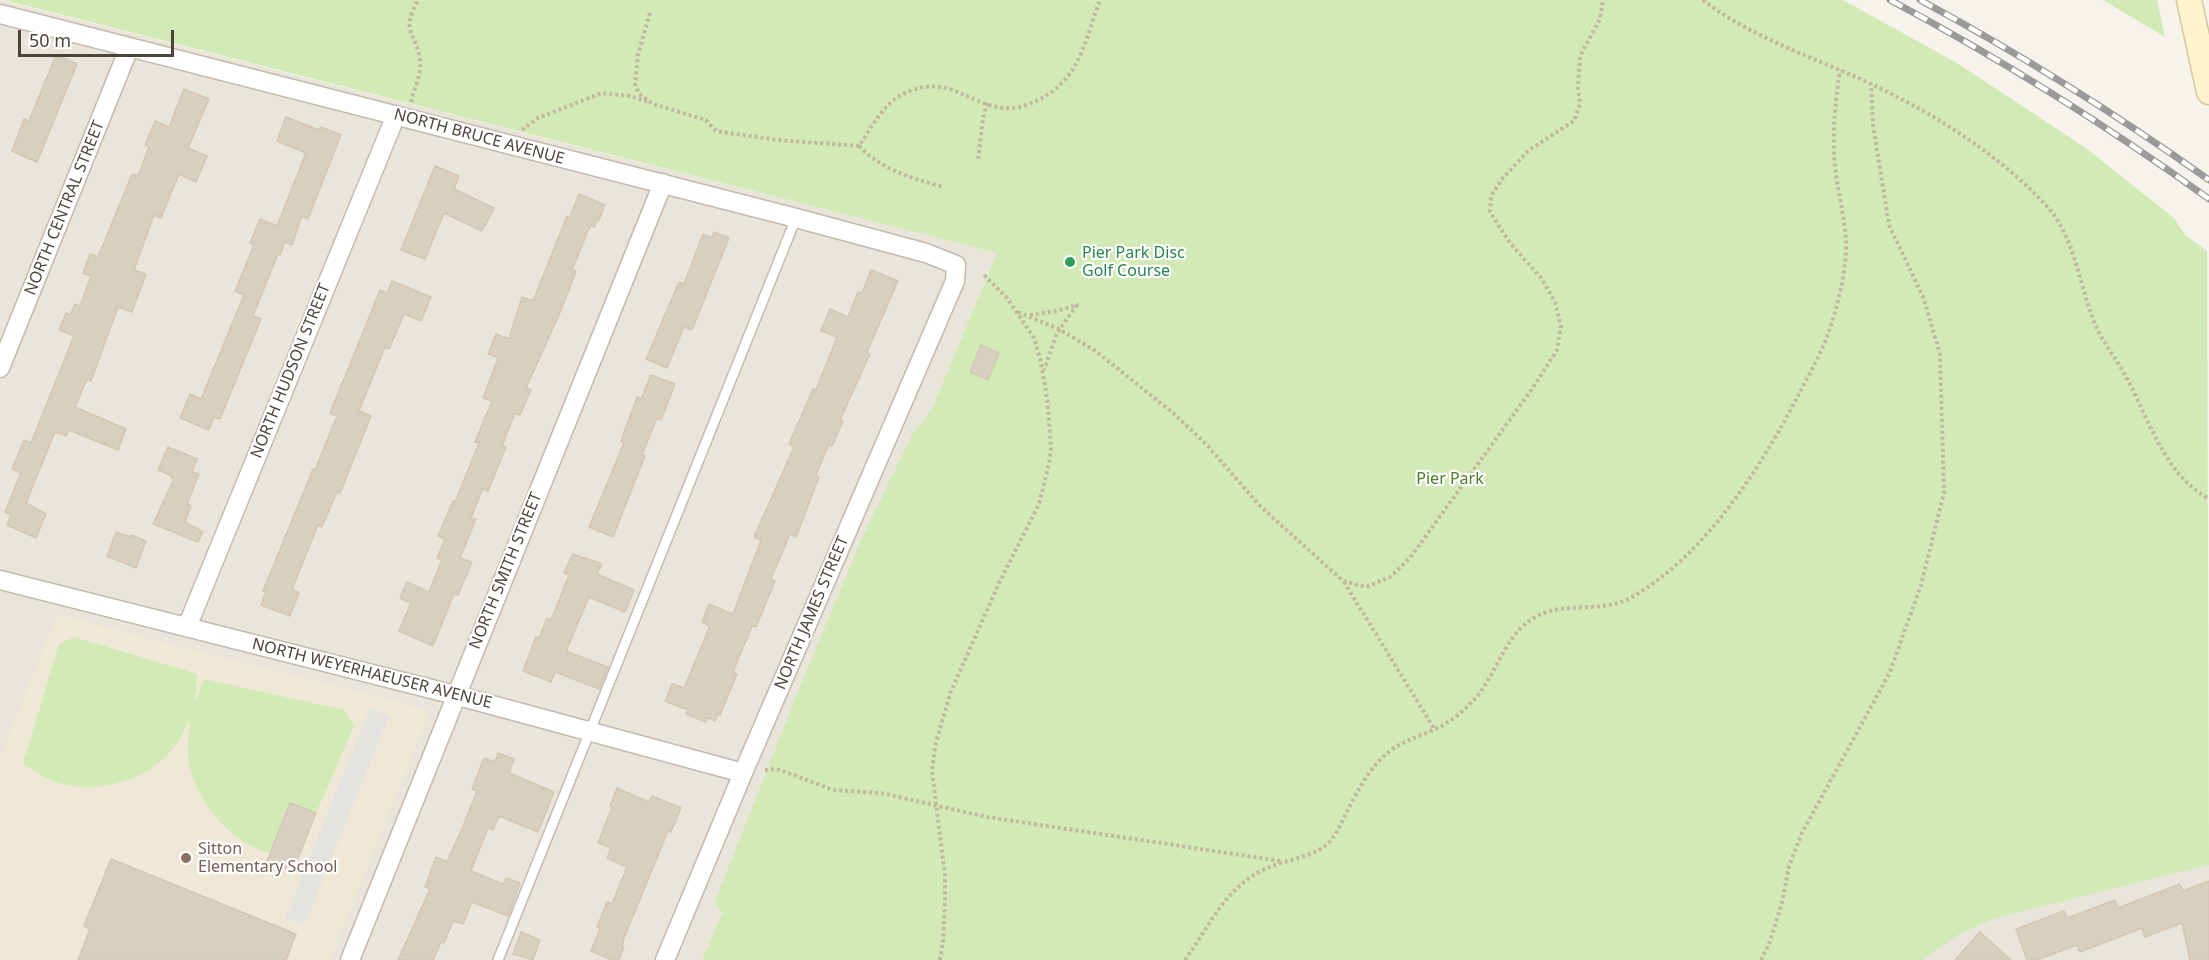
<!DOCTYPE html>
<html>
<head>
<meta charset="utf-8">
<style>
	body { margin:0 }
	#map { position:relative; width:2209px; height:960px; overflow:hidden; background:#f6f3ec; font-family:"Noto Sans",sans-serif }
	canvas { display:block }
	.scale { position:absolute; left:18px; top:30px; width:156px; height:27px; box-sizing:border-box; border:3px solid #4b4439; border-top:0; padding-left:8px; font-size:18px; line-height:21px; white-space:nowrap; color:#4b4439; -webkit-text-stroke:4px #fff; paint-order:stroke }
</style>
</head>
<body>
<div id="map">
<canvas width="2209" height="960"></canvas>
<div class="scale">50 m</div>
</div>
<script>
const ctx = document.querySelector('canvas').getContext('2d');
ctx.lineJoin = 'round';
function fillPath(path, color) { ctx.fillStyle = color; ctx.fill(path, 'evenodd'); }
function trace(path, color, width, dash) { ctx.strokeStyle = color; ctx.lineWidth = width; ctx.lineCap = dash ? 'butt' : 'round'; ctx.setLineDash(dash || []); ctx.stroke(path); }
function write(font, color, halo, rows, align = 'center') {
  ctx.font = font + ' "Noto Sans",sans-serif'; ctx.lineWidth = 4.5; ctx.setLineDash([]); ctx.textBaseline = 'middle'; ctx.strokeStyle = halo; ctx.fillStyle = color; for (const [text, x, y, turn = 0] of rows) {
    ctx.save(); ctx.translate(x, y); ctx.rotate((+turn || 0) * Math.PI / 180); ctx.textAlign = isNaN(turn) ? turn : align; if (halo) ctx.strokeText(text, 0, 0); ctx.fillText(text, 0, 0); ctx.restore();
  }
}
const residential = new Path2D(`
	M0,0L997,253L702,960H0Z
	M2209,865V960H1921L1958,935L1996,918Z`);
const education = new Path2D(`
	M57,615L421,708L428,717L330,960H0V756Z`);
const green = new Path2D(`
	M4,0H1843L1957,63L2086,148L2174,218L2185,235L2207,251L2209,865L1996,918L1958,935L1921,960H702L722,913L715,902L797,694L862,538L913,433L931,411L997,253Z
	M2103,0H2157L2165,37Z
	M74,637L197,674L195,703L204,679L344,710L354,726L316,813L290,803L270,853C229,843 193,798 188,756C187,744 190,731 189,719C186,726 183,734 179,740C154,781 99,795 55,782C44,778 33,769 23,764L59,644Z`);
const parking = new Path2D(`
	M370,708L389,716L304,926L285,918Z`);
const building = new Path2D(`
	M56,55L77,64L37,162L12,151L24,119L29,121Z
	M184,89L209,99L188,148L207,156L196,182L179,174L161,218L154,215L134,270L146,274L132,312L118,307L91,381L87,379L75,407L126,429L118,450L69,430L66,436L55,432L26,503L46,514L36,538L7,525L11,515L5,512L21,473L12,469L24,440L31,443L74,336L59,330L66,313L70,315L75,304L80,306L91,276L83,273L90,254L98,257L132,174L138,176L149,147L145,145L155,121L169,127Z
	M286,117L319,130L321,127L341,135L308,219L302,216L292,245L285,242L280,255L278,254L253,316L261,319L220,419L214,417L209,430L180,418L190,394L201,399L244,295L235,291L254,245L250,243L260,219L277,226L306,153L277,141Z
	M435,166L459,176L454,189L494,208L482,231L444,213L425,259L401,250Z
	M579,194L605,205L599,220L598,219L594,227L590,226L572,270L576,271L562,308L526,388L531,390L520,415L515,413L502,446L506,447L488,491L483,488L471,518L476,519L460,558L472,562L458,595L454,594L433,646L399,631L411,603L400,598L407,582L429,592L442,560L437,558L445,539L438,536L453,501L455,502L479,443L475,442L492,401L483,398L498,358L488,354L496,334L509,339L522,297L533,301L567,216L570,217Z
	M714,232L729,238L692,330L684,327L667,368L646,359L679,282L684,284L703,234L712,238Z
	M871,270L898,281L867,352L870,354L840,420L843,421L832,446L829,444L816,475L819,477L796,537L790,534L771,579L775,581L756,627L752,626L733,672L737,674L720,715L718,714L715,721L708,717L706,722L686,714L688,710L665,701L672,684L684,688L710,626L702,622L709,604L733,614L761,540L754,537L794,447L789,444L813,389L816,390L837,337L821,331L830,309L848,317L858,292L862,293Z
	M392,281L431,297L421,321L404,314L389,349L385,347L359,411L371,416L340,493L337,492L322,527L318,525L292,589L299,593L290,616L261,605L266,592L263,591L313,469L315,470L337,416L330,413L361,337L380,290L387,293Z
	M981,345L999,353L988,380L970,372Z
	M651,375L675,384L661,420L657,418L642,455L645,456L613,537L589,527L624,443L621,442L623,435L637,397L641,399Z
	M168,447L197,459L192,472L199,474L187,504L191,506L185,522L203,532L198,542L153,524L174,479L171,478L172,476L158,470Z
	M116,532L130,537L131,535L146,541L136,568L107,556Z
	M573,554L602,564L597,574L634,590L625,612L589,597L567,649L568,652L608,667L599,689L555,672L551,682L523,671L536,637L539,638L547,618L551,620L569,575L564,573Z
	M498,753L514,759L509,773L554,792L538,832L499,816L493,830L488,828L471,871L503,884L506,878L520,883L508,916L472,902L463,924L453,921L444,943L441,942L433,960H398L430,889L425,887L436,857L447,862L463,826L477,791L472,789L484,758L495,762Z
	M617,788L649,802L652,796L681,808L671,832L668,831L624,938L622,947H624L619,960H612L591,951L600,929L597,927L607,902L612,904L627,867L607,858L611,848L598,843L612,807L610,806Z
	M290,803L316,813L293,871L267,861Z
	M111,859L296,934L286,960H78L90,929L84,926Z
	M2209,881V960H2190L2182,923L2145,937L2142,928L2080,952L2077,945L2037,960H2027L2016,929L2064,911L2067,918L2115,900L2118,908L2180,884L2183,891Z
	M521,932L540,940L533,960L513,954Z
	M1980,932L2011,960H1955Z`);
const path = new Path2D(`
	M1703,0C1752,38 1813,57 1869,83C1931,112 1997,153 2044,203C2074,234 2078,279 2093,319C2100,340 2116,357 2126,377C2150,420 2163,473 2209,499
	M650,13L638,55L635,84L639,94L653,104L706,120L716,131L778,140L859,146C871,128 883,104 903,94C947,72 966,104 1004,108C1017,110 1033,103 1044,97C1056,90 1066,80 1073,69C1086,48 1091,23 1100,0
	M411,102C414,89 422,74 420,60C416,31 400,34 418,0
	M522,130L538,118L602,93L630,96L648,102
	M859,146C882,170 911,178 943,187
	M978,159L983,119L987,103
	M1018,312L1059,329L1097,352L1173,413L1207,445L1260,506L1343,581L1366,587L1390,577L1410,558L1532,389L1557,350L1561,326L1555,302L1542,279L1510,243L1490,212L1491,196L1502,179L1529,150L1574,121L1580,104L1578,88L1580,56L1600,19L1603,0
	M1030,315L1056,311L1077,305L1057,333L1044,370
	M1344,582L1435,730
	M765,770L776,769L783,771L833,790L881,793L987,817L1281,861
	M940,960L943,941L945,900V876L932,771L935,746L951,691L1000,581L1039,504L1049,464L1051,447L1047,397L1040,358L1034,338L1007,298L982,273
	M1185,960C1209,927 1224,889 1263,870C1283,860 1309,858 1325,846C1335,838 1340,826 1345,815C1357,793 1369,767 1390,751C1403,741 1418,737 1433,730C1448,724 1461,713 1472,702C1497,677 1503,634 1537,616C1565,601 1603,614 1632,597C1706,555 1764,463 1802,388C1813,367 1825,346 1832,322C1840,296 1847,266 1846,239C1844,215 1838,191 1835,167C1832,134 1835,103 1840,70
	M1761,960L1769,944L1782,903L1789,866L1802,833L1890,672L1921,585L1944,493L1940,354L1924,299L1889,225L1873,125L1871,84`);
const lane = new Path2D(`
	M498,960L796,218`);
const street = new Path2D(`
	M0,14L796,218L926,253L956,265L955,281L743,773L665,960
	M0,368L129,48
	M0,580L455,695L743,773
	M187,627L396,115
	M350,960L663,183`);
const secondary = new Path2D(`
	M2189,0L2209,92`);
const rail = new Path2D(`
	M1890,0C2001,59 2106,125 2209,199
	M1920,0C2020,54 2116,114 2209,180`);
const markers = [
	[1070,262,6,"#2e9e5b"],
	[186,858,6,"#8d6e63"]
];
const streetNames = [
	["NORTH BRUCE AVENUE",479,137,15],
	["NORTH CENTRAL STREET",65,208,-68],
	["NORTH HUDSON STREET",291,371,-68],
	["NORTH SMITH STREET",506,571,-68],
	["NORTH JAMES STREET",812,613,-67],
	["NORTH WEYERHAEUSER AVENUE",372,674,14]
];
const leisureNames = [
	["Pier Park Disc",1082,253],
	["Golf Course",1082,271]
];
const parkNames = [
	["Pier Park",1450,479]
];
const educationNames = [
	["Sitton",198,849],
	["Elementary School",198,867]
];
fillPath(residential, '#eae5da');
fillPath(education, '#efe8d6');
fillPath(green, '#d2eab5');
fillPath(parking, '#e5e3e0');
fillPath(building, '#d8cfc1');
trace(building, '#d3c7b4', 1.5);
trace(lane, '#c2bbae', 12);
trace(street, '#c2bbae', 21);
trace(secondary, '#d6c79b', 27);
trace(path, '#c4b79f', 4, [3, 3]);
trace(lane, '#fff', 9);
trace(street, '#fff', 18);
trace(secondary, '#fff3cd', 24);
trace(rail, '#9a9a9a', 7);
trace(rail, '#fff', 4.5, [14]);
for (const [x, y, r, color] of markers) { const dot = new Path2D(); dot.arc(x, y, r, 0, 2 * Math.PI); ctx.fillStyle = color; ctx.fill(dot); trace(dot, '#fff', 2); }
write('16px', '#4b4439', '#fff', streetNames);
write('16px', '#27864d', '#fff', leisureNames, 'left');
write('16px', '#4a7f2a', '#fff', parkNames);
write('16px', '#785e54', '#fff', educationNames, 'left');
</script>
</body>
</html>
